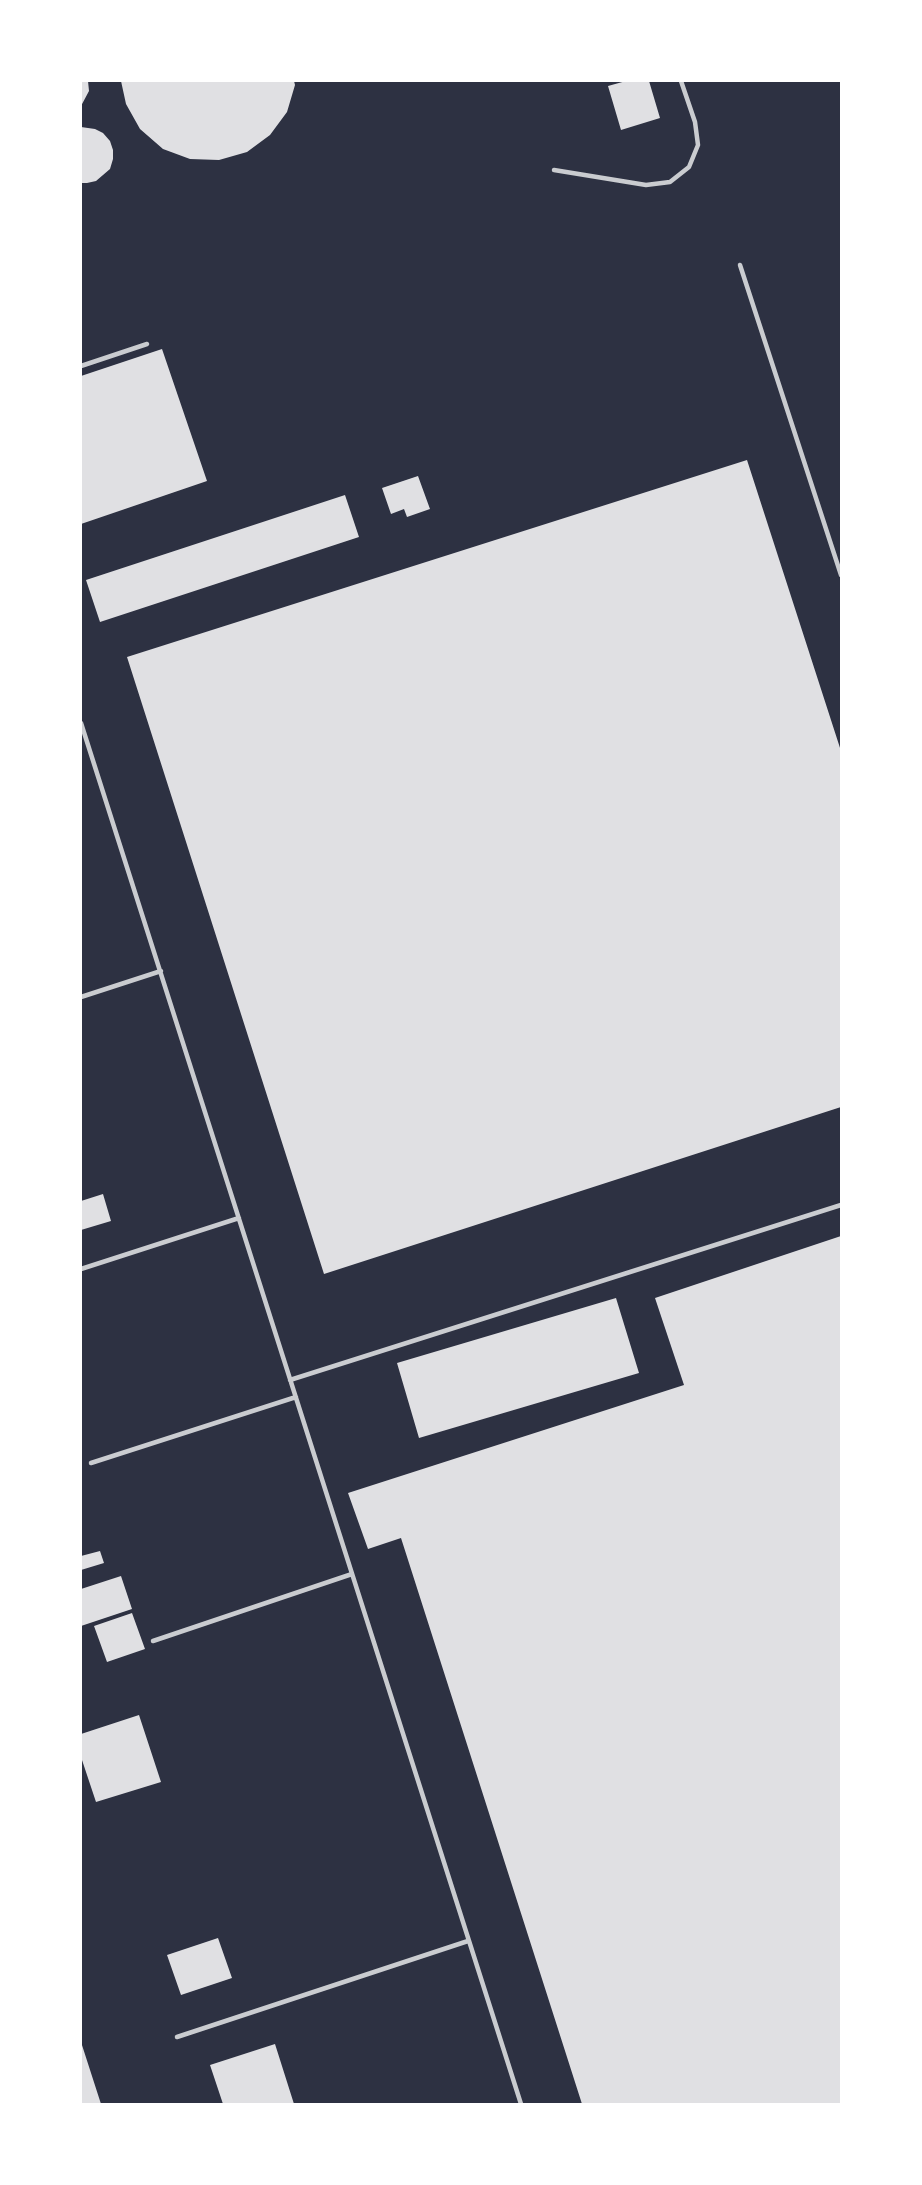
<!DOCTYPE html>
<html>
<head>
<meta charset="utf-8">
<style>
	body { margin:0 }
	#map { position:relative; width:922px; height:2185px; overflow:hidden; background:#2d3142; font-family:Mulish,sans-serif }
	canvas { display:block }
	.frame { position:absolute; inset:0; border:82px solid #fff; pointer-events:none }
</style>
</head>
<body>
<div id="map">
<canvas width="922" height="2185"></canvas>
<div class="frame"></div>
</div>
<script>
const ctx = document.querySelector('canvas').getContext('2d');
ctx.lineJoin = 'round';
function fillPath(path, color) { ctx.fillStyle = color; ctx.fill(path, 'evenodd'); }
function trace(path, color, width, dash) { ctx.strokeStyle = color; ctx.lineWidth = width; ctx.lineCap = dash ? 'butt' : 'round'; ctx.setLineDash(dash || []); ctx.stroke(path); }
const building = new Path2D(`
	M81,81H88L89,91L81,106Z
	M121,81H294L295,85L287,112L270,135L247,152L219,160L190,159L163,149L140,129L126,104Z
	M626,81H649L660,118L621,130L608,86Z
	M81,127L95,129L103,133L110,141L113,150V159L110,169L96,181L87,183H81Z
	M162,349L207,481L81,524V376Z
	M747,460L841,751V1107L324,1274L127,657Z
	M418,476L430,509L407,517L404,509L391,514L382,488Z
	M345,495L359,537L100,622L86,580Z
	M103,1194L111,1221L81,1230V1201Z
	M841,1236V2104H582L401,1538L368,1549L348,1493L684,1385L655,1298Z
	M616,1298L639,1373L419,1438L397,1363Z
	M100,1551L104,1563L81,1570V1556Z
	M121,1576L132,1609L81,1626V1589Z
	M132,1613L145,1649L107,1662L94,1626Z
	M139,1715L161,1782L96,1802L81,1757V1734Z
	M218,1938L232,1978L181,1995L167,1955Z
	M81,2043V2042L101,2104H81Z
	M275,2044L294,2104H223L210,2065Z`);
const service = new Path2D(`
	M554,170L646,185L670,182L689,167L698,145L695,122L681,81
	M740,265L841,575
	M81,366L147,344
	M81,723L521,2104
	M81,997L161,971
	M81,1269L239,1218
	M290,1380L841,1205
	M91,1463L296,1397
	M153,1641L352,1574
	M177,2037L468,1941`);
fillPath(building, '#e0e0e3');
trace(service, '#caccd0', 4.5);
</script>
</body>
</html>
